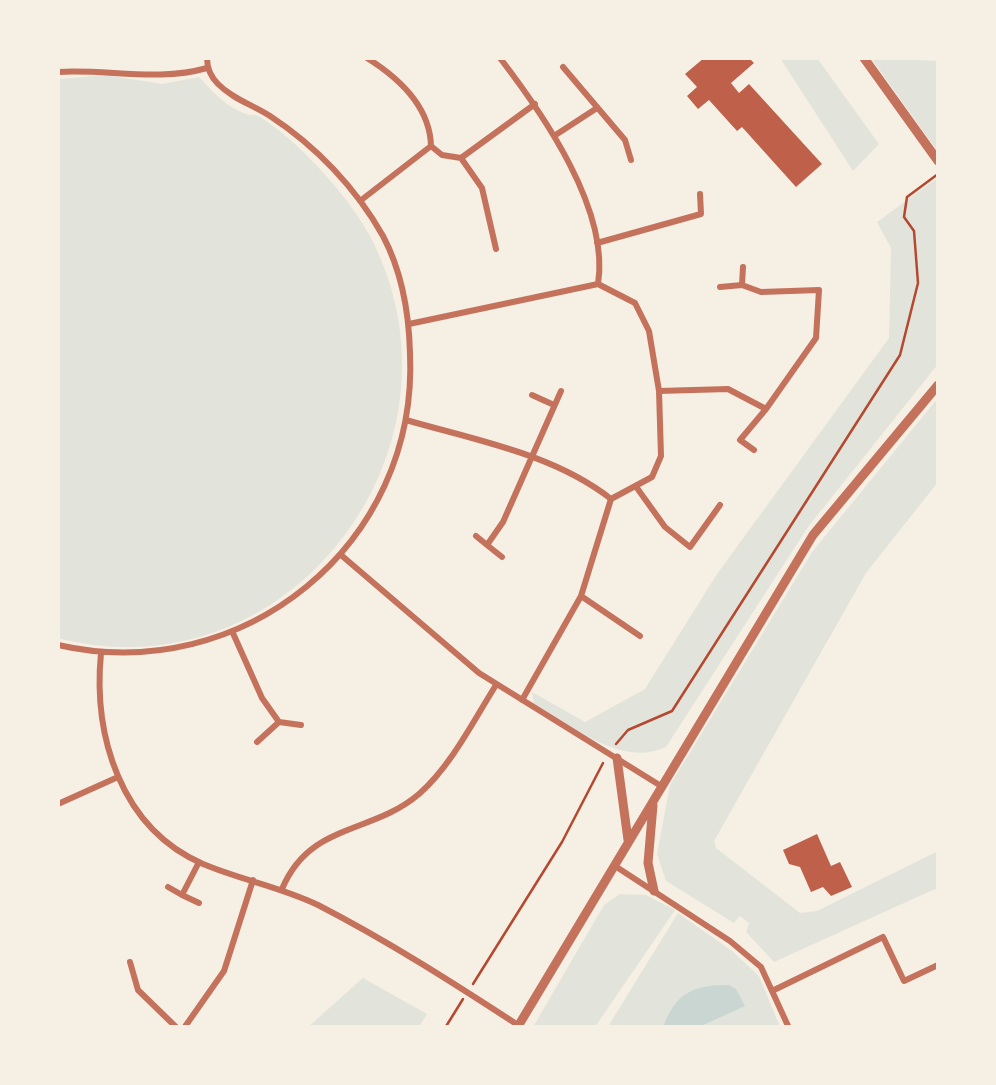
<!DOCTYPE html>
<html>
<head>
<meta charset="utf-8">
<style>
	body { margin:0 }
	#map { position:relative; width:996px; height:1085px; overflow:hidden; background:#f6efe4; font-family:"Fira Sans",sans-serif }
	canvas { display:block }
	.frame { position:absolute; inset:0; border:60px solid #f6efe4; pointer-events:none }
</style>
</head>
<body>
<div id="map">
<canvas width="996" height="1085"></canvas>
<div class="frame"></div>
</div>
<script>
const ctx = document.querySelector('canvas').getContext('2d');
ctx.lineJoin = 'round';
function fillPath(path, color) { ctx.fillStyle = color; ctx.fill(path, 'evenodd'); }
function trace(path, color, width, dash) { ctx.strokeStyle = color; ctx.lineWidth = width; ctx.lineCap = dash ? 'butt' : 'round'; ctx.setLineDash(dash || []); ctx.stroke(path); }
const green = new Path2D(`
	M780,58H817L879,144L853,171Z
	M871,58L938,61V152Z
	M106,75L162,84L199,77C213,92 226,107 246,114C255,117 252,112 260,117C299,141 352,200 372,240C478,450 288,698 58,638V79Z
	M936,179L938,364L808,527L666,747C620,768 574,726 534,704L532,692L585,722L645,689L717,574L889,338L891,248L877,222Z
	M938,398V482L866,573L714,841L716,848L800,913L817,911L938,851V894L935,889L774,962L746,932L749,923L740,916L734,923L666,881L657,854L670,785L812,552Z
	M620,894L646,895L675,910L595,1027H533L604,905Z
	M678,913L732,951L759,976L780,1027L607,1028Z
	M363,978L427,1014L419,1027H308Z`);
const water = new Path2D(`
	M729,985L736,989L745,1006L699,1027H663C675,994 693,984 729,985Z`);
const building = new Path2D(`
	M704,58H749L754,63L731,83L739,93L749,84L822,164L796,187L742,127L737,131L709,100L698,109L687,96L697,87L685,74Z
	M817,834L831,866L840,862L852,887L831,896L823,887L811,892L800,867L789,864L783,850Z`);
const path = new Path2D(`
	M616,744L628,730L672,711L900,355L918,283L914,231L904,217L907,197L938,174
	M473,984L562,842L603,763
	M445,1028L463,999`);
const minor = new Path2D(`
	M367,58C399,78 430,107 431,146
	M500,58C543,114 610,210 598,284
	M563,67L625,140L631,160
	M58,72C108,69 158,82 207,68
	M554,136L597,108
	M461,158L482,188L496,249
	M360,201L431,146L442,155L461,158L535,104
	M597,243L701,214L700,194
	M742,285L743,267
	M409,324L598,284L635,303L649,331L659,391L661,456L652,477L611,499L581,596L522,700
	M659,391L728,389L766,409L816,338L819,290L761,292L742,285L720,287
	M532,395L554,405
	M406,420C475,440 554,454 611,499
	M754,450L740,440L766,409
	M637,488L665,527L690,547L720,505
	M476,536L487,545
	M341,555L479,673L661,786
	M502,557L487,545L503,522L561,391
	M581,596L640,636
	M232,631L262,698L279,722
	M58,645C242,687 419,545 410,353C409,313 402,272 383,236C356,188 316,146 270,116C253,105 233,99 218,84C211,77 207,68 207,58
	M101,653C93,735 120,828 203,864C241,880 281,887 318,905C388,941 455,984 521,1027
	M257,742L279,722L301,725
	M58,804L118,777
	M615,866L730,941L761,967L789,1028
	M168,887L182,895
	M282,889C310,822 371,835 419,794C451,766 474,720 496,685
	M199,903L182,895L199,862
	M130,962L138,990L177,1028
	M772,991L883,937L904,981L938,965
	M184,1028L224,971L253,880`);
const tertiary = new Path2D(`
	M864,58L938,161
	M617,758L628,840
	M653,805L648,863L654,891
	M517,1028L813,535L938,385`);
fillPath(green, '#e2e4dc');
fillPath(water, '#c9d6d2');
fillPath(building, '#bf614a');
trace(path, '#b5482f', 2.5);
trace(minor, '#c5725c', 6);
trace(tertiary, '#c5725c', 9);
</script>
</body>
</html>
